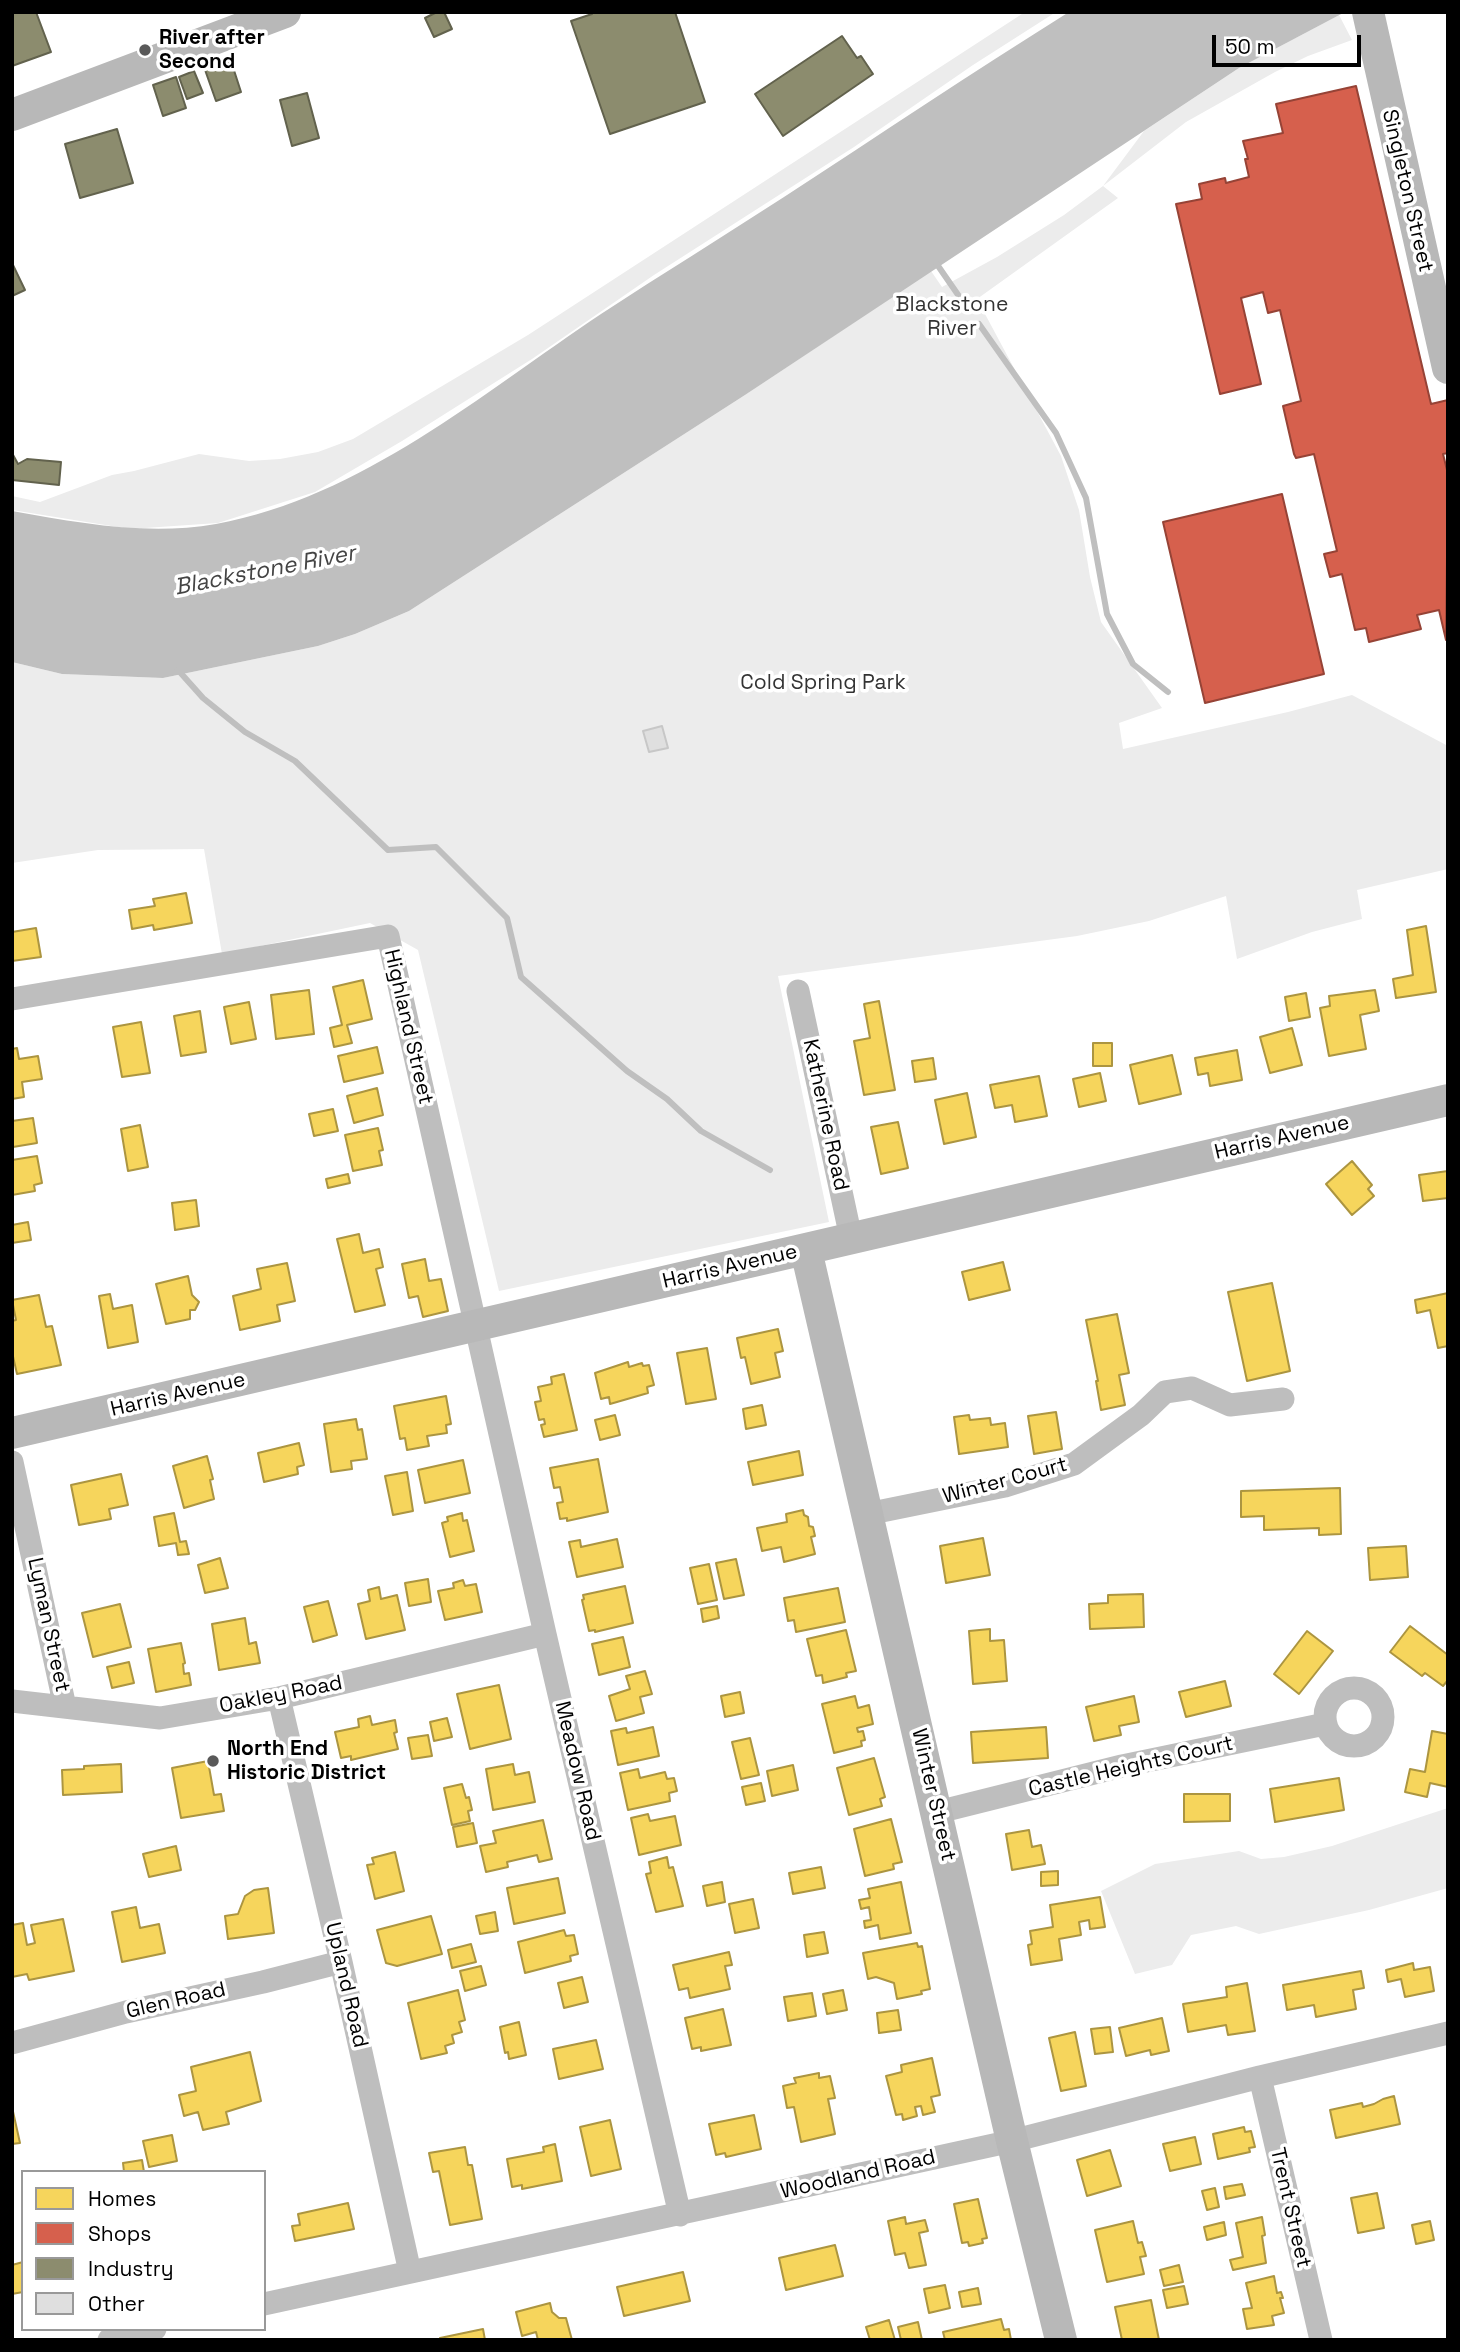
<!DOCTYPE html>
<html>
<head>
<meta charset="utf-8">
<style>
	body { margin:0 }
	#map { position:relative; width:1460px; height:2352px; overflow:hidden; background:#fff; font-family:"Space Grotesk",sans-serif }
	canvas { display:block }
	.frame { position:absolute; inset:0; border:14px solid #000; pointer-events:none }
	.legend { position:absolute; left:21px; top:2170px; width:245px; height:161px; box-sizing:border-box; background:#fff; border:2px solid #999; margin:0; padding:9px 12px; list-style:none; font-size:21px; color:#000 }
	.legend li { display:flex; align-items:center; gap:14px; height:35px }
	.legend b { width:35px; border:2px solid #999 }
	.scale { position:absolute; left:1212px; top:35px; width:149px; height:32px; box-sizing:border-box; border:4px solid #000; border-top:0; padding-left:9px; font-size:21px; line-height:24px; white-space:nowrap; color:#000; -webkit-text-stroke:5px #fff; paint-order:stroke }
</style>
</head>
<body>
<div id="map">
<canvas width="1460" height="2352"></canvas>
<div class="frame"></div>
<ul class="legend">
<li><b style="height:19px;background:#f6d55c"></b>Homes</li>
<li><b style="height:19px;background:#d6604d"></b>Shops</li>
<li><b style="height:19px;background:#8c8c6e"></b>Industry</li>
<li><b style="height:19px;background:#dfdfdf"></b>Other</li>
</ul>
<div class="scale">50 m</div>
</div>
<script>
const ctx = document.querySelector('canvas').getContext('2d');
ctx.lineJoin = 'round';
function fillPath(path, color) { ctx.fillStyle = color; ctx.fill(path, 'evenodd'); }
function trace(path, color, width, dash) { ctx.strokeStyle = color; ctx.lineWidth = width; ctx.lineCap = dash ? 'butt' : 'round'; ctx.setLineDash(dash || []); ctx.stroke(path); }
function write(font, color, halo, rows, align = 'center') {
  ctx.font = font + ' "Space Grotesk",sans-serif'; ctx.lineWidth = 7; ctx.setLineDash([]); ctx.textBaseline = 'middle'; ctx.strokeStyle = halo; ctx.fillStyle = color; for (const [text, x, y, turn = 0] of rows) {
    ctx.save(); ctx.translate(x, y); ctx.rotate((+turn || 0) * Math.PI / 180); ctx.textAlign = isNaN(turn) ? turn : align; if (halo) ctx.strokeText(text, 0, 0); ctx.fillText(text, 0, 0); ctx.restore();
  }
}
const green = new Path2D(`
	M1025,12H1056L973,65L854,147L654,275L532,359L402,441L315,492L218,523L130,529L12,510V496L40,502L112,475L134,471L199,454L249,461L280,459L318,452L353,439L528,335Z
	M1339,15L1352,40L1308,56L1275,72L1186,122L1103,186L1118,198L977,299L1061,456L1079,510L1090,577L1101,622L1162,708L1119,723L1123,749L1288,712L1352,695L1448,746V869L1357,890L1362,919L1312,932L1237,959L1226,896L1149,921L1077,936L778,976L829,1222L499,1291L418,950L370,923L222,954L204,849L98,850L12,863V662L62,674L163,678L318,646L355,634L409,611L745,395L931,271L942,287L997,257L1064,215L1103,186L1144,131L1239,68Z
	M1448,1808V1888L1369,1910L1259,1934L1236,1926L1191,1935L1172,1965L1135,1974L1101,1891L1155,1864L1239,1851L1261,1859L1284,1857L1332,1846Z`);
const water = new Path2D(`
	M1069,12H1345L1239,68L745,395L409,611L355,634L318,646L163,678L62,674L12,662V511C80,523 147,536 216,524C362,497 481,394 601,314C662,274 724,236 784,197C879,135 973,72 1069,12Z`);
const homes = new Path2D(`
	M186,893L192,923L154,930L153,925L132,929L129,910L155,906L153,899Z
	M1426,926L1436,992L1396,998L1393,979L1413,975L1407,930Z
	M36,928L41,957L12,961V932Z
	M363,980L372,1019L347,1025L352,1043L334,1047L330,1028L342,1025L333,987Z
	M309,990L314,1034L276,1039L271,995Z
	M1375,990L1379,1011L1360,1015L1366,1049L1329,1056L1320,1008L1330,1006L1329,996Z
	M1306,993L1310,1017L1289,1021L1285,997Z
	M879,1001L895,1090L864,1095L854,1041L870,1038L864,1004Z
	M249,1002L256,1039L231,1044L224,1007Z
	M200,1011L206,1052L181,1056L174,1016Z
	M141,1022L150,1073L122,1077L113,1027Z
	M1292,1028L1302,1065L1270,1073L1260,1037Z
	M1093,1043H1112V1066H1093Z
	M377,1047L383,1073L344,1082L338,1056Z
	M17,1048L19,1059L38,1056L42,1079L22,1082L24,1097L12,1099V1049Z
	M1237,1050L1242,1080L1210,1086L1208,1073L1198,1075L1195,1058Z
	M1172,1055L1181,1094L1139,1104L1130,1065Z
	M933,1058L936,1079L915,1082L912,1061Z
	M1100,1073L1106,1101L1079,1107L1073,1079Z
	M1039,1076L1047,1116L1015,1122L1012,1105L995,1108L990,1085Z
	M377,1088L383,1115L354,1123L347,1096Z
	M967,1093L976,1137L944,1144L935,1100Z
	M333,1109L338,1131L314,1136L309,1114Z
	M33,1118L37,1143L13,1147L12,1121Z
	M898,1122L908,1168L881,1174L871,1127Z
	M140,1125L148,1167L128,1171L121,1129Z
	M378,1128L383,1150L379,1151L382,1165L353,1171L345,1135Z
	M37,1156L42,1183L34,1185L35,1191L12,1195V1160Z
	M1352,1161L1372,1185L1368,1189L1374,1196L1352,1215L1326,1184Z
	M1448,1171V1198L1423,1201L1419,1175Z
	M348,1174L350,1183L328,1188L326,1179Z
	M196,1200L199,1226L175,1230L172,1203Z
	M28,1222L31,1240L12,1243V1225Z
	M359,1234L363,1253L379,1249L383,1267L376,1269L385,1305L355,1312L337,1239Z
	M425,1259L429,1281L441,1279L448,1311L423,1317L418,1296L409,1298L402,1264Z
	M1003,1262L1010,1290L969,1300L962,1272Z
	M287,1263L295,1301L277,1305L280,1321L240,1330L233,1296L261,1289L257,1269Z
	M188,1276L192,1295L199,1302L195,1310H190V1319L166,1324L156,1284Z
	M1272,1283L1290,1371L1247,1381L1228,1292Z
	M1448,1293V1346L1438,1348L1430,1310L1417,1313L1415,1300Z
	M110,1294L113,1309L132,1305L138,1342L108,1348L99,1296Z
	M39,1295L46,1327L52,1326L61,1365L17,1374L12,1352V1321L16,1320L12,1300Z
	M1117,1314L1129,1373L1119,1375L1125,1405L1101,1410L1096,1381H1098L1086,1320Z
	M778,1329L783,1351L775,1353L780,1377L751,1384L745,1357L741,1358L737,1338Z
	M707,1348L716,1399L686,1404L677,1353Z
	M628,1362L629,1367L642,1363L643,1366L649,1365L654,1385L647,1387L648,1393L610,1404L609,1397L601,1399L595,1373Z
	M564,1374L577,1430L544,1437L541,1425L545,1424L544,1419L539,1420L535,1402L541,1401L538,1387L552,1384L551,1377Z
	M446,1396L451,1424L446,1425L447,1433L427,1436L429,1446L407,1450L405,1438L400,1439L394,1406Z
	M762,1405L766,1425L746,1429L743,1409Z
	M1056,1412L1062,1449L1034,1454L1028,1416Z
	M615,1415L620,1435L600,1440L595,1420Z
	M969,1415L970,1420L990,1418L991,1425L1005,1423L1008,1447L959,1454L954,1417Z
	M356,1419L358,1430L362,1429L367,1459L351,1461L352,1469L331,1472L324,1424Z
	M299,1443L304,1465L297,1467L298,1474L264,1482L258,1453Z
	M799,1451L803,1475L753,1485L748,1462Z
	M207,1456L213,1479L210,1480L214,1499L184,1508L173,1466Z
	M598,1459L608,1512L567,1521V1518L560,1519L557,1503L563,1502L560,1487L554,1488L550,1468Z
	M463,1460L470,1493L425,1503L418,1470Z
	M407,1472L413,1511L393,1515L385,1476Z
	M121,1474L128,1505L109,1509L111,1519L79,1525L71,1485Z
	M1340,1488L1341,1534L1319,1535V1528L1264,1530V1516L1241,1517V1491Z
	M803,1510L804,1515L808,1517L809,1526L813,1527L815,1536L811,1537L815,1554L784,1562L781,1547L762,1551L757,1528L787,1522L786,1514Z
	M174,1513L180,1542L186,1541L189,1554L178,1555L176,1543L159,1546L154,1517Z
	M462,1513L463,1521L467,1520L474,1551L450,1557L442,1523L448,1521L447,1517Z
	M983,1538L990,1575L946,1583L940,1546Z
	M617,1539L623,1567L577,1577L569,1542L580,1540L581,1547Z
	M1406,1546L1408,1577L1370,1580L1368,1548Z
	M220,1558L228,1588L205,1593L198,1565Z
	M736,1559L744,1595L724,1599L716,1563Z
	M709,1564L717,1600L698,1604L690,1568Z
	M428,1579L431,1602L409,1606L405,1583Z
	M463,1580L465,1586L476,1584L482,1612L445,1620L438,1591L454,1588L453,1583Z
	M625,1586L633,1623L595,1632V1630L589,1631L582,1600L584,1599L583,1595Z
	M379,1587L381,1599L397,1595L405,1630L366,1639L358,1604L370,1601L368,1590Z
	M838,1588L845,1622L796,1632L794,1620L788,1621L784,1598Z
	M1143,1594L1144,1627L1090,1629L1089,1604L1108,1603V1595Z
	M328,1601L337,1635L313,1642L304,1607Z
	M120,1604L131,1647L93,1657L82,1613Z
	M717,1606L719,1618L703,1622L701,1609Z
	M245,1618L249,1644L256,1642L260,1663L219,1670L212,1624Z
	M1410,1626L1448,1655V1680L1443,1686L1425,1673L1422,1676L1390,1652Z
	M990,1629V1641L1004,1640L1007,1681L973,1684L969,1631Z
	M846,1630L856,1671L846,1673L847,1677L823,1683L822,1675L816,1676L807,1639Z
	M1307,1631L1333,1651L1299,1694L1274,1674Z
	M623,1637L630,1667L599,1675L592,1644Z
	M181,1643L185,1663L183,1664L184,1674L189,1673L191,1685L156,1692L148,1649Z
	M129,1662L134,1683L112,1688L107,1667Z
	M645,1671L652,1694L640,1697L644,1713L616,1721L609,1696L630,1689L626,1676Z
	M1225,1681L1231,1706L1186,1717L1179,1692Z
	M499,1685L511,1739L470,1749L457,1694Z
	M740,1692L744,1713L725,1717L721,1696Z
	M855,1696L858,1708L869,1705L873,1724L857,1728L858,1732L863,1731L865,1740L861,1741L862,1746L834,1753L822,1704Z
	M1134,1696L1139,1722L1119,1726L1121,1735L1094,1741L1086,1707Z
	M370,1716L372,1725L395,1720L397,1732L394,1733L398,1749L351,1760V1756L341,1758L335,1732L359,1727L358,1719Z
	M447,1718L452,1737L434,1741L430,1722Z
	M653,1727L659,1756L618,1765L611,1731L626,1728L627,1733Z
	M1046,1727L1048,1758L973,1763L971,1732Z
	M1432,1731L1448,1734V1787L1430,1783L1427,1797L1405,1792L1410,1769L1425,1772Z
	M428,1735L432,1756L412,1759L408,1738Z
	M750,1738L759,1775L741,1779L732,1742Z
	M874,1758L885,1797L880,1799L882,1806L849,1815L837,1768Z
	M208,1761L214,1795L221,1794L224,1811L181,1818L172,1768Z
	M121,1764L122,1792L63,1795L62,1770L84,1769V1766Z
	M513,1764L515,1775L529,1772L535,1802L493,1810L486,1769Z
	M793,1765L798,1790L772,1796L767,1771Z
	M638,1769L640,1778L665,1772L667,1779L674,1778L677,1791L669,1793L670,1801L628,1810L620,1773Z
	M1339,1778L1344,1810L1275,1822L1270,1789Z
	M761,1783L765,1801L746,1805L742,1787Z
	M462,1784L466,1798L469,1797L472,1810L468,1811L470,1821L452,1825L444,1788Z
	M1184,1794H1230V1821L1184,1822Z
	M648,1814L650,1821L675,1816L681,1845L639,1855L631,1818Z
	M891,1819L902,1862L893,1864L894,1869L865,1876L854,1829Z
	M543,1820L552,1859L539,1862L537,1855L507,1862L508,1867L486,1872L480,1846L496,1843L493,1831Z
	M473,1823L477,1843L457,1847L453,1827Z
	M1029,1830L1032,1847L1041,1845L1045,1864L1012,1870L1006,1834Z
	M176,1846L181,1870L149,1877L143,1854Z
	M395,1852L404,1891L375,1899L367,1865L374,1864L372,1858Z
	M667,1857L669,1868L673,1867L683,1906L656,1912L646,1874L651,1873L649,1862Z
	M821,1867L825,1888L793,1894L789,1873Z
	M1058,1871V1885L1041,1886V1872Z
	M558,1878L565,1913L514,1924L507,1888Z
	M722,1882L725,1902L707,1906L703,1886Z
	M901,1882L911,1933L880,1939L878,1925L865,1928L864,1921L871,1920L869,1907L861,1909L859,1900L870,1898L868,1889Z
	M268,1888L274,1933L228,1939L225,1916L238,1914L245,1896L254,1890Z
	M1100,1897L1105,1927L1090,1929L1089,1920L1079,1922L1081,1935L1059,1939L1062,1960L1031,1965L1028,1945L1032,1944L1030,1931L1053,1927L1050,1905Z
	M753,1899L759,1928L735,1933L729,1904Z
	M136,1907L140,1928L159,1924L165,1953L122,1962L112,1912Z
	M495,1912L498,1931L480,1934L476,1916Z
	M431,1916L442,1954L397,1966L386,1963L377,1930Z
	M63,1919L74,1971L29,1980L27,1974L12,1977V1925L23,1923L27,1945L35,1943L31,1925Z
	M564,1930L566,1936L574,1935L578,1954L570,1956L571,1961L525,1973L518,1942Z
	M824,1932L828,1953L807,1957L804,1935Z
	M917,1943L918,1947L922,1946L930,1989L921,1991L922,1994L897,1999L894,1983L876,1977L868,1979L863,1953Z
	M471,1944L476,1962L452,1968L448,1950Z
	M729,1952L732,1965L725,1966L730,1989L690,1998L688,1988L679,1990L673,1965Z
	M1413,1963L1414,1970L1430,1967L1434,1991L1405,1997L1401,1979L1388,1982L1386,1970Z
	M481,1966L486,1985L465,1991L460,1971Z
	M1361,1971L1364,1988L1353,1990L1356,2009L1316,2017L1314,2005L1287,2010L1283,1985Z
	M582,1977L588,2002L564,2008L558,1983Z
	M1247,1983L1255,2031L1228,2035L1226,2025L1188,2032L1183,2004L1227,1997L1226,1987Z
	M458,1990L465,2020L459,2022L462,2032L452,2035L454,2043L445,2046L447,2053L421,2059L408,2003Z
	M843,1990L847,2010L827,2014L823,1994Z
	M812,1993L816,2016L788,2021L784,1997Z
	M723,2009L731,2045L701,2051V2047L692,2049L685,2018Z
	M898,2010L901,2030L879,2033L877,2013Z
	M1162,2018L1169,2051L1151,2055L1150,2050L1126,2056L1119,2028Z
	M519,2022L526,2055L509,2059L508,2052L505,2053L500,2027Z
	M1110,2027L1113,2052L1095,2054L1091,2029Z
	M1075,2032L1086,2086L1061,2091L1049,2038Z
	M596,2040L603,2069L559,2079L553,2049Z
	M250,2052L261,2101L226,2112L229,2124L203,2130L198,2112L184,2116L179,2095L196,2091L191,2067Z
	M932,2058L940,2095L931,2097L935,2112L923,2115L921,2106L915,2107L917,2116L903,2120L902,2114L896,2115L886,2076L902,2072L901,2065Z
	M819,2073V2078L830,2076L835,2098L828,2099L835,2134L801,2142L794,2107L787,2108L783,2086L796,2083L794,2078Z
	M1394,2096L1400,2124L1336,2138L1330,2110L1362,2103L1363,2107L1374,2104L1383,2099Z
	M12,2107L20,2143L12,2144Z
	M754,2115L761,2149L726,2157L725,2153L716,2155L709,2124Z
	M610,2120L621,2169L591,2176L580,2127Z
	M1244,2127L1245,2132L1251,2131L1255,2147L1249,2148L1250,2152L1218,2159L1213,2134Z
	M172,2135L177,2161L149,2167L143,2141Z
	M1195,2137L1201,2164L1170,2171L1163,2144Z
	M555,2144L562,2181L522,2189V2185L512,2187L507,2159L544,2152L543,2147Z
	M465,2147L468,2165H472L482,2219L450,2225L439,2171L433,2172L429,2153Z
	M1110,2150L1121,2186L1087,2196L1077,2160Z
	M142,2160L144,2172H124L123,2163Z
	M1242,2184L1245,2195L1226,2199L1224,2187Z
	M1215,2188L1219,2207L1207,2210L1202,2191Z
	M1377,2193L1384,2228L1358,2233L1351,2198Z
	M978,2199L987,2238L982,2239L983,2243L969,2246L968,2242L962,2243L954,2204Z
	M348,2203L354,2229L295,2241L292,2226L300,2225L298,2214Z
	M905,2217L906,2224L925,2220L928,2231L919,2233L926,2265L909,2268L905,2253L895,2255L888,2221Z
	M1262,2217L1265,2235L1262,2236L1266,2263L1233,2270L1230,2260L1243,2257L1236,2223Z
	M1133,2221L1138,2243L1142,2242L1146,2256L1140,2257L1144,2274L1107,2282L1095,2230Z
	M1430,2221L1434,2240L1416,2244L1412,2225Z
	M1224,2222L1226,2235L1207,2240L1204,2227Z
	M835,2245L843,2276L786,2290L779,2258Z
	M23,2262V2292L12,2294V2265Z
	M1179,2265L1183,2282L1164,2286L1160,2270Z
	M683,2272L690,2301L624,2316L617,2287Z
	M1274,2276L1277,2293L1281,2292L1283,2298H1280L1284,2313L1272,2316L1274,2325L1247,2329L1243,2309L1252,2308L1246,2283Z
	M945,2285L950,2308L929,2313L924,2289Z
	M1184,2286L1188,2304L1167,2308L1163,2290Z
	M978,2288L981,2304L962,2307L959,2292Z
	M1151,2300L1159,2340H1122L1115,2307Z
	M550,2303L552,2312L559,2318H566L572,2340H538L536,2332L522,2336L516,2312Z
	M1001,2319L1004,2330L1009,2329L1011,2340H945L943,2332Z
	M889,2320L895,2340H870L866,2327Z
	M918,2322L922,2340H901L898,2327Z
	M483,2329L485,2340H440V2338Z`);
const shops = new Path2D(`
	M1356,86L1431,404L1448,400V453L1443,454L1448,474L1446,640L1439,610L1417,615L1421,629L1369,642L1366,628L1355,630L1342,574L1330,577L1324,554L1337,551L1314,454L1296,458L1294,454L1283,406L1301,401L1280,310L1268,313L1263,292L1241,298L1261,384L1220,394L1176,204L1202,199L1199,184L1225,178L1226,183L1249,177L1245,159H1248L1243,141L1283,133L1276,104Z
	M1282,494L1324,674L1205,703L1163,522Z`);
const industry = new Path2D(`
	M12,12H36L51,52L12,66Z
	M437,12H444L452,29L434,37L425,18Z
	M591,12H675L705,102L610,134L571,21L592,14Z
	M842,36L857,58L861,56L873,74L783,136L755,94Z
	M230,58L241,92L216,101L204,67Z
	M194,71L203,93L187,99L179,77Z
	M176,77L186,108L163,116L153,85Z
	M307,93L319,138L292,146L280,100Z
	M117,129L133,183L80,198L65,144Z
	M12,263L25,290L12,296Z
	M12,453L18,464L27,459L61,462L59,485L12,480Z`);
const stream = new Path2D(`
	M934,260L963,302
	M979,324L1056,433L1086,498L1107,614L1133,664L1168,692
	M178,670L203,698L245,732L295,761L388,850L436,847L507,918L521,977L627,1071L667,1099L701,1131L770,1170`);
const building = new Path2D(`
	M662,726L668,748L649,752L643,731Z`);
const street = new Path2D(`
	M798,991L851,1238
	M12,999L388,936L545,1634L680,2215
	M12,1462L65,1707
	M867,1514L1005,1486L1074,1464L1141,1415L1165,1392L1192,1388L1230,1405L1283,1399
	M1325 1717a29 29 0 1 1 58 0a29 29 0 1 1-58 0Z
	M279,1698L341,1962L410,2272
	M12,1701L160,1718L279,1698L545,1634
	M938,1812L1122,1766L1325,1724
	M12,2043L126,2012L263,1982L341,1962
	M1260,2077L1321,2340
	M264,2304L1012,2141L1260,2077L1448,2033
	M109,2340L155,2329`);
const secondary = new Path2D(`
	M1368,12L1448,368
	M12,115L285,12
	M806,1250L1012,2141L1061,2340
	M12,1433L1448,1100`);
const markers = [
	[145,50,7,"#595959"],
	[213,1761,7,"#595959"]
];
const poiNames = [
	["River after",159,38],
	["Second",159,62],
	["North End",227,1749],
	["Historic District",227,1773]
];
const streetNames = [
	["Singleton Street",1407,191,77],
	["Highland Street",408,1027,77],
	["Katherine Road",825,1115,78],
	["Harris Avenue",1282,1138,-13],
	["Harris Avenue",730,1267,-13],
	["Harris Avenue",178,1395,-13],
	["Winter Court",1005,1481,-15],
	["Lyman Street",48,1625,78],
	["Oakley Road",281,1695,-11],
	["Castle Heights Court",1131,1767,-13],
	["Meadow Road",577,1771,77],
	["Winter Street",933,1795,77],
	["Upland Road",346,1985,77],
	["Glen Road",176,2001,-13],
	["Woodland Road",858,2175,-13],
	["Trent Street",1290,2208,77]
];
const parkNames = [
	["Blackstone",952,305],
	["River",952,329],
	["Cold Spring Park",823,683]
];
const waterNames = [
	["Blackstone River",265,571,-11]
];
fillPath(green, '#ececec');
fillPath(water, '#bfbfbf');
fillPath(homes, '#f6d55c');
trace(homes, '#ac9540', 2);
fillPath(shops, '#d6604d');
trace(shops, '#964336', 2);
fillPath(industry, '#8c8c6e');
trace(industry, '#62624d', 2);
trace(stream, '#bfbfbf', 6);
fillPath(building, '#dfdfdf');
trace(building, '#c7c7c7', 2);
trace(street, '#bebebe', 23);
trace(secondary, '#b8b8b8', 32);
for (const [x, y, r, color] of markers) { const dot = new Path2D(); dot.arc(x, y, r, 0, 2 * Math.PI); ctx.fillStyle = color; ctx.fill(dot); trace(dot, '#fff', 2.5); }
write('bold 21px', '#000', '#fff', poiNames, 'left');
write('21px', '#000', '#fff', streetNames);
write('21px', '#333', '#fff', parkNames);
write('italic 23px', '#444', '#fff', waterNames);
</script>
</body>
</html>
